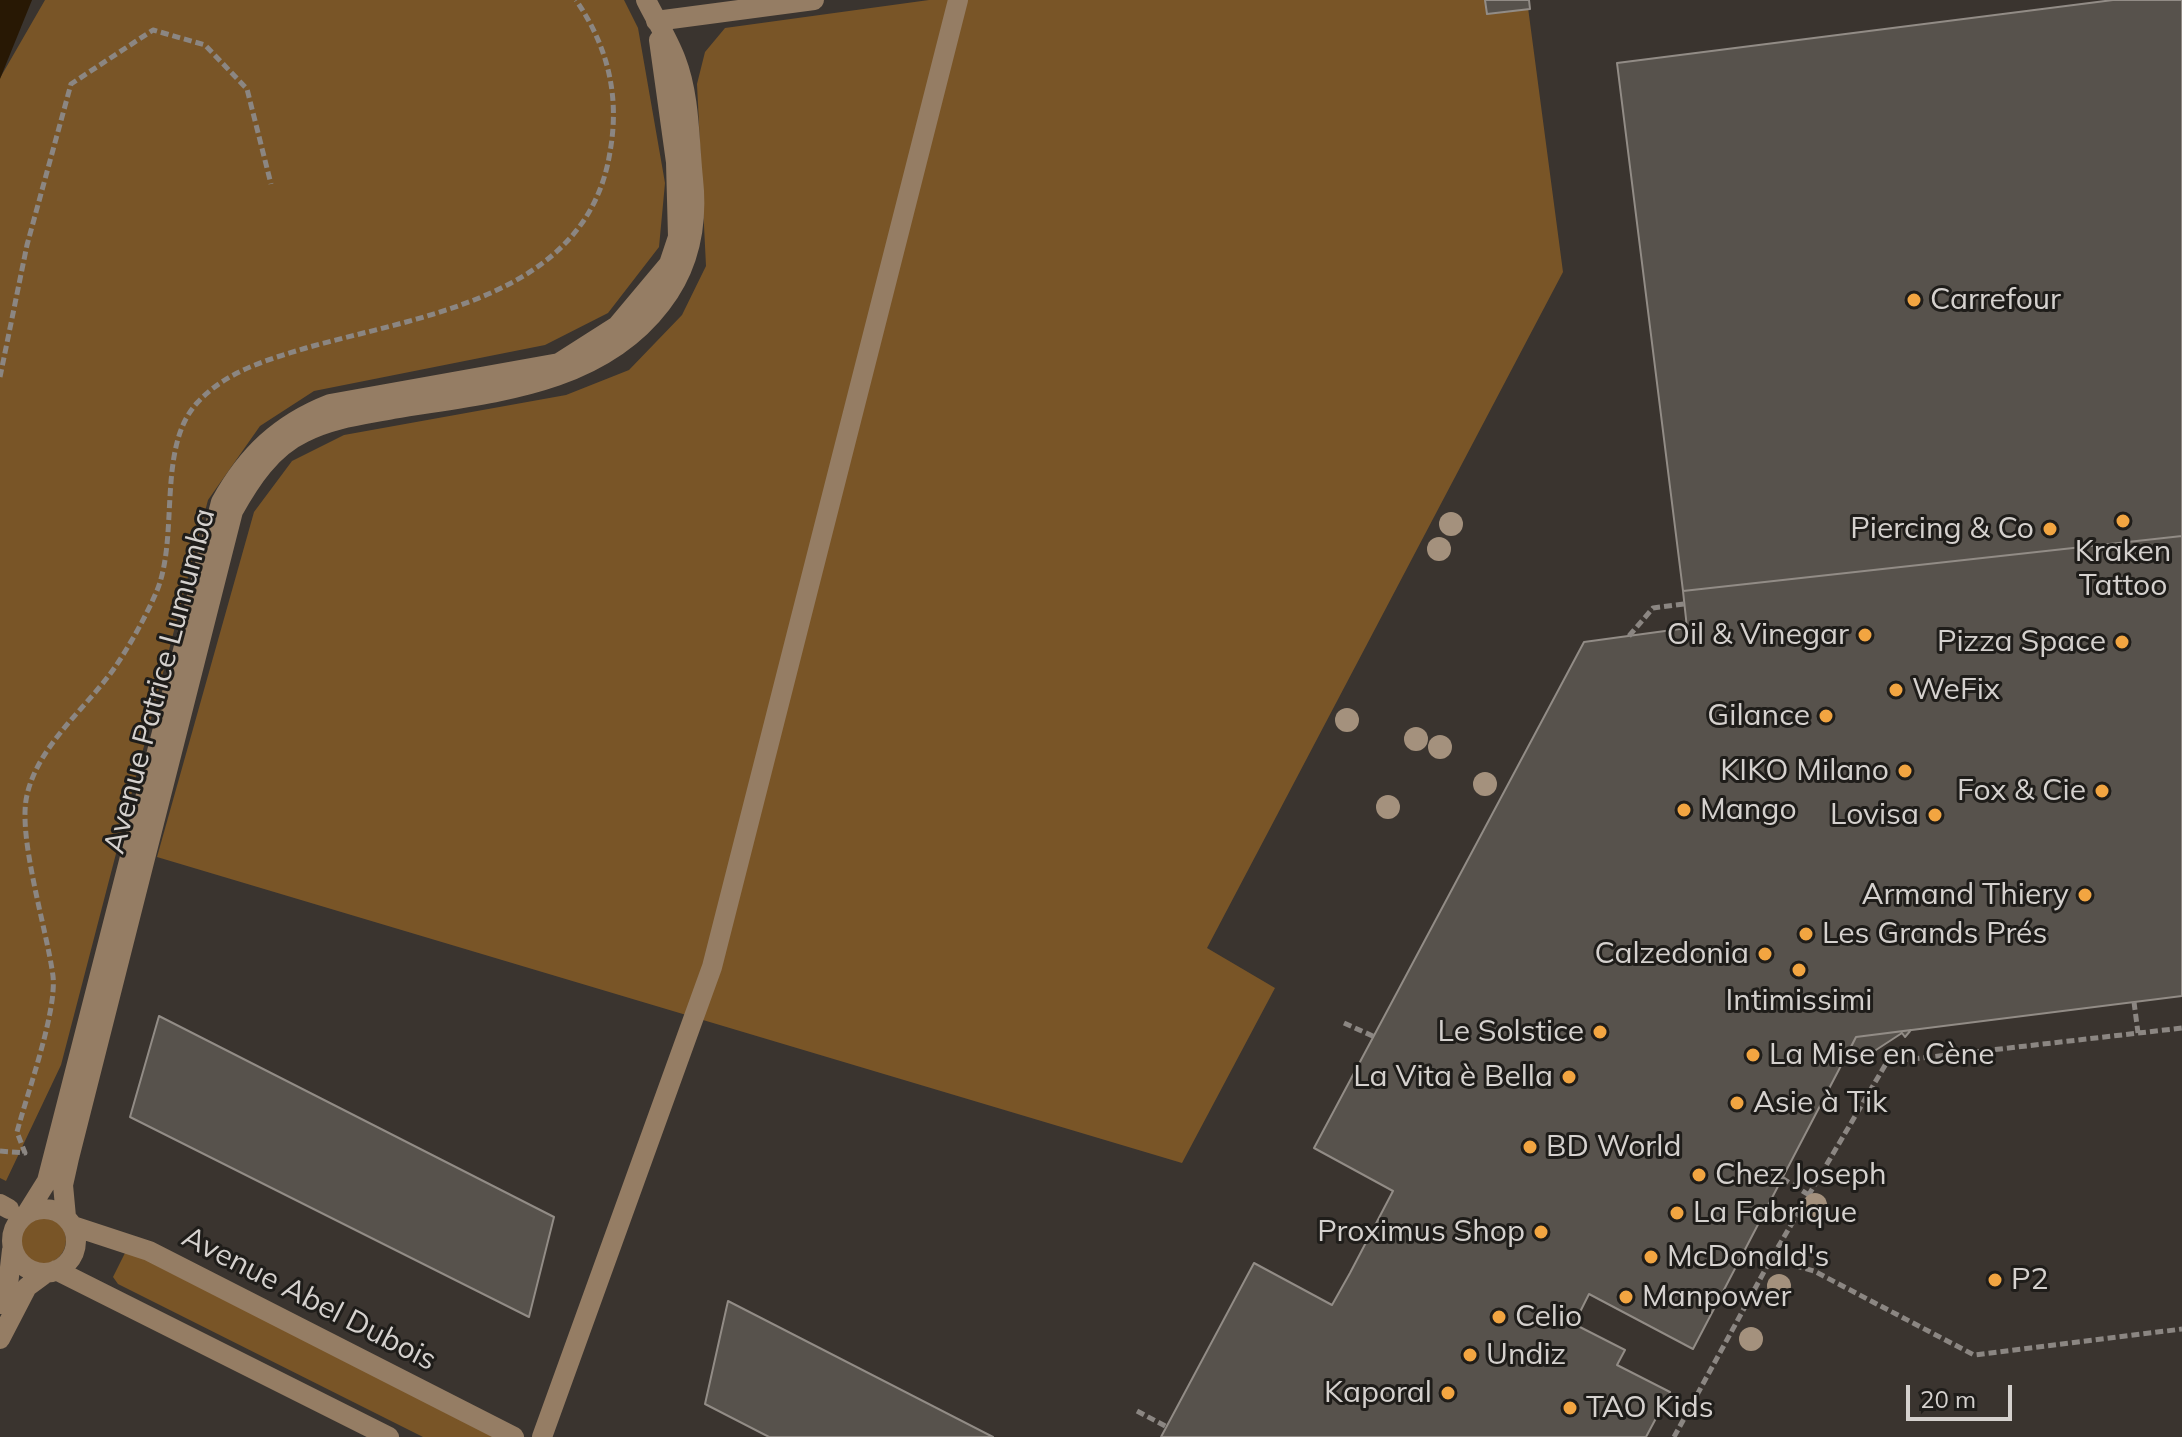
<!DOCTYPE html>
<html>
<head>
<meta charset="utf-8">
<style>
	body { margin:0 }
	#map { position:relative; width:2182px; height:1437px; overflow:hidden; background:#3a342f; font-family:Mulish,sans-serif }
	canvas { display:block }
	.scale { position:absolute; left:1906px; top:1385px; width:106px; height:36px; box-sizing:border-box; border:4px solid #d5d1ce; border-top:0; padding-left:10px; font-size:24px; line-height:28px; white-space:nowrap; color:#d5d1ce; -webkit-text-stroke:6px #1f1d1a; paint-order:stroke }
</style>
</head>
<body>
<div id="map">
<canvas width="2182" height="1437"></canvas>
<div class="scale">20 m</div>
</div>
<script>
const ctx = document.querySelector('canvas').getContext('2d');
ctx.lineJoin = 'round';
function fillPath(path, color) { ctx.fillStyle = color; ctx.fill(path, 'evenodd'); }
function trace(path, color, width, dash) { ctx.strokeStyle = color; ctx.lineWidth = width; ctx.lineCap = dash ? 'butt' : 'round'; ctx.setLineDash(dash || []); ctx.stroke(path); }
function write(font, color, halo, rows, align = 'center') {
  ctx.font = font + ' Mulish,sans-serif'; ctx.lineWidth = 6; ctx.setLineDash([]); ctx.textBaseline = 'middle'; ctx.strokeStyle = halo; ctx.fillStyle = color; for (const [text, x, y, turn = 0] of rows) {
    ctx.save(); ctx.translate(x, y); ctx.rotate((+turn || 0) * Math.PI / 180); ctx.textAlign = isNaN(turn) ? turn : align; if (halo) ctx.strokeText(text, 0, 0); ctx.fillText(text, 0, 0); ctx.restore();
  }
}
const green = new Path2D(`
	M45,0H624L638,28L665,183L659,247L608,313L545,345L314,391L260,426L208,500L61,1065L6,1181L0,1178V78Z
	M929,0H1527L1563,272L1207,948L1275,988L1182,1163L157,857L254,512L292,461L344,435L566,395L629,370L682,315L706,266L697,84L705,52L725,28Z
	M18 1240a24 24 0 1 1 48 0a24 24 0 1 1-48 0Z
	M133,1252L497,1437H423L118,1284L113,1277L125,1253Z`);
const water = new Path2D(`
	M0,0H32L0,79Z`);
const building = new Path2D(`
	M1485,0H1529L1530,9L1487,14Z
	M2113,0H2182V536L1683,591L1617,63Z
	M2182,536V996L1856,1037L1693,1349L1589,1294L1574,1324L1625,1350L1617,1365L1670,1392L1646,1437H1161L1254,1263L1332,1305L1350,1273L1393,1191L1314,1148L1584,642L1687,628L1683,591Z
	M159,1016L554,1217L529,1317L130,1117Z
	M1911,1030L1905,1037L1902,1033L1853,1065L1847,1055L1856,1037Z
	M728,1301L993,1437H769L705,1404Z`);
const path = new Path2D(`
	M0,377L27,245L71,84L153,30L205,45L247,89L271,184
	M1629,636L1653,608L1684,604
	M2134,1002L2138,1033
	M1344,1023L1375,1037
	M0,1151L25,1153L17,1132C27,1094 57,1012 53,976C47,930 17,836 27,795C38,746 85,709 113,670C129,647 145,618 156,593C180,538 156,448 197,403C225,372 266,360 306,348C422,315 587,297 610,152C620,96 608,47 576,0
	M1782,1178L1809,1195
	M1771,1259L1814,1271L1974,1355L2182,1329
	M1137,1411L1167,1427
	M1674,1437L1771,1259L1887,1062L2182,1028`);
const minor = new Path2D(`
	M656,21L814,0
	M0,1204L9,1209
	M12 1241a32 32 0 1 1 64 0a32 32 0 1 1-64 0Z
	M27,1213L47,1181L221,502C247,455 279,424 330,404L559,363L617,326L669,264L678,237L676,162L659,40
	M66,1217L63,1185L69,1158L233,511C251,479 271,448 305,432C333,418 362,415 393,409C488,393 598,387 661,304C689,268 698,225 693,179C689,141 690,96 676,60C668,39 656,20 646,0
	M73,1226L149,1251L514,1437
	M56,1270L389,1437
	M0,1304L8,1285L12,1250
	M0,1339L27,1287L46,1273
	M542,1437L712,967L958,0`);
const trees = [
	[1451,524],
	[1439,549],
	[1347,720],
	[1416,739],
	[1440,747],
	[1485,784],
	[1388,807],
	[1815,1205],
	[1779,1286],
	[1751,1339]
];
const markers = [
	[1914,300,8,"#f2a541"],
	[2123,521,8,"#f2a541"],
	[2050,529,8,"#f2a541"],
	[1865,635,8,"#f2a541"],
	[2122,642,8,"#f2a541"],
	[1896,690,8,"#f2a541"],
	[1826,716,8,"#f2a541"],
	[1905,771,8,"#f2a541"],
	[2102,791,8,"#f2a541"],
	[1684,810,8,"#f2a541"],
	[1935,815,8,"#f2a541"],
	[2085,895,8,"#f2a541"],
	[1806,934,8,"#f2a541"],
	[1765,954,8,"#f2a541"],
	[1799,970,8,"#f2a541"],
	[1600,1032,8,"#f2a541"],
	[1753,1055,8,"#f2a541"],
	[1569,1077,8,"#f2a541"],
	[1737,1103,8,"#f2a541"],
	[1530,1147,8,"#f2a541"],
	[1699,1175,8,"#f2a541"],
	[1677,1213,8,"#f2a541"],
	[1541,1232,8,"#f2a541"],
	[1651,1257,8,"#f2a541"],
	[1995,1280,8,"#f2a541"],
	[1626,1297,8,"#f2a541"],
	[1499,1317,8,"#f2a541"],
	[1470,1355,8,"#f2a541"],
	[1448,1393,8,"#f2a541"],
	[1570,1408,8,"#f2a541"]
];
const poiNames = [
	["Carrefour",1930,300],
	["Piercing & Co",2034,529,"right"],
	["Kraken",2123,552,"center"],
	["Tattoo",2123,586,"center"],
	["Oil & Vinegar",1849,635,"right"],
	["Pizza Space",2106,642,"right"],
	["WeFix",1912,690],
	["Gilance",1810,716,"right"],
	["KIKO Milano",1889,771,"right"],
	["Fox & Cie",2086,791,"right"],
	["Mango",1700,810],
	["Lovisa",1919,815,"right"],
	["Armand Thiery",2069,895,"right"],
	["Les Grands Prés",1822,934],
	["Calzedonia",1749,954,"right"],
	["Intimissimi",1799,1001,"center"],
	["Le Solstice",1584,1032,"right"],
	["La Mise en Cène",1769,1055],
	["La Vita è Bella",1553,1077,"right"],
	["Asie à Tik",1753,1103],
	["BD World",1546,1147],
	["Chez Joseph",1715,1175],
	["La Fabrique",1693,1213],
	["Proximus Shop",1525,1232,"right"],
	["McDonald's",1667,1257],
	["P2",2011,1280],
	["Manpower",1642,1297],
	["Celio",1515,1317],
	["Undiz",1486,1355],
	["Kaporal",1432,1393,"right"],
	["TAO Kids",1586,1408]
];
const streetNames = [
	["Avenue Patrice Lumumba",160,681,-75],
	["Avenue Abel Dubois",309,1299,27]
];
fillPath(green, '#795527');
fillPath(water, '#281804');
fillPath(building, '#57524c');
trace(building, '#928c86', 2);
trace(path, '#8b8682', 5, [8, 4]);
trace(minor, '#957d64', 20);
ctx.fillStyle = '#a4917d';
for (const [x, y] of trees) { ctx.beginPath(); ctx.arc(x, y, 12, 0, 2 * Math.PI); ctx.fill(); }
for (const [x, y, r, color] of markers) { const dot = new Path2D(); dot.arc(x, y, r, 0, 2 * Math.PI); ctx.fillStyle = color; ctx.fill(dot); trace(dot, '#1f1d1a', 3); }
write('30px', '#d5d1ce', '#1f1d1a', poiNames, 'left');
write('30px', '#d5d1ce', '#1f1d1a', streetNames);
</script>
</body>
</html>
